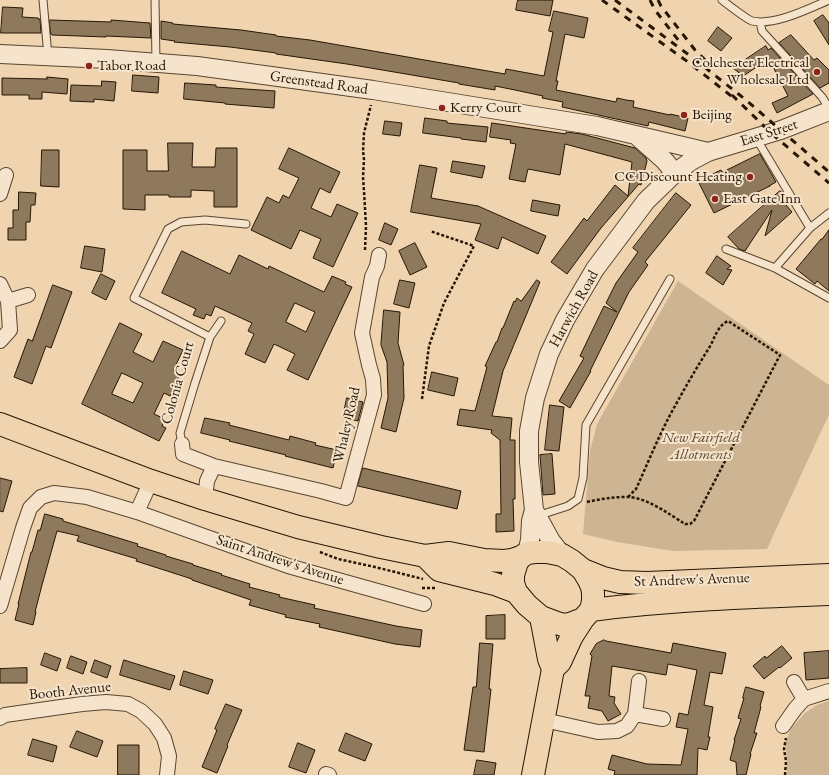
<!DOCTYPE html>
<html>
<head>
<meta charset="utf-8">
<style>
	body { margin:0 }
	canvas { display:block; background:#efd4af }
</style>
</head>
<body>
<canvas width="829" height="775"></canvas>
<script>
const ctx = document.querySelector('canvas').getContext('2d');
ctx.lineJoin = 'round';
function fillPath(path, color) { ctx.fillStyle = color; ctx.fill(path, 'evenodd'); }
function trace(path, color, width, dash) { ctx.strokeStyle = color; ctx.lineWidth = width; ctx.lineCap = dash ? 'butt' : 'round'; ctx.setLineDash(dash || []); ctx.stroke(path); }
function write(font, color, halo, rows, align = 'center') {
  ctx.font = font + ' "EB Garamond",serif'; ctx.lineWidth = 4; ctx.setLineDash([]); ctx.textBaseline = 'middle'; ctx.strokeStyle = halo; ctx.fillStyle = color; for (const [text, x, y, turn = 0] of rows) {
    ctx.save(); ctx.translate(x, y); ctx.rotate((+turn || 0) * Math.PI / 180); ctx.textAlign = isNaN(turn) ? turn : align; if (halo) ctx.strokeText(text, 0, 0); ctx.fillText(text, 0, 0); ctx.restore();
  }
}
const green = new Path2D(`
	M678,281L829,385V415L824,425L767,549L673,551L617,542L583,534L590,451L597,424Z
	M829,701V775H787L786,742L790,730L805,713L817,705Z`);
const building = new Path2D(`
	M518,0H553L550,16L516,10Z
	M3,7L23,8L22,17L38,18V19H40L41,33H1Z
	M554,11L588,18L584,38L565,34L556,81H558L556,90L616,102L617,98L626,100L634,101L633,107L670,115V114L688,118L685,131L649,122L648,126L562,107L563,102L542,98L543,96L515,90L495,86V90L459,84V83L347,64L276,54V53L230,47L174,42L175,41L161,39V21L173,23V24L241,30L276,35V36L310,40L505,74L506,69L544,76L553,32L549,31Z
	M823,15L829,23V45L814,21Z
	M50,20L111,22V20L150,23L151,38L106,36V37L52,35V34H51Z
	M718,27L732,38L721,51L708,41Z
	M791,35L814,60L817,58L829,70V83L820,88L779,43Z
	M766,46L768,50L771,48L813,94L777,113L772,103L788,96L769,59L743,76L733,68Z
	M133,75L159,77L158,93L132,91Z
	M47,77L68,79L67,94L42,92V99H29V95H2V78L47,79Z
	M102,81L116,82L114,101L94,99V102L70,101L71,85L101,86Z
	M185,83L216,85V87L275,91L274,108L225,104V103L184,99Z
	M425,118L447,121V123L488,127L486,142L461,139V138L423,133Z
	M385,121L402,123L400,136L383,134Z
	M492,123L566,134V132L582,134L635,148L646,158L647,161L641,185L639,184L601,228L567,274L551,262L584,218L587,221L615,185L628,196L632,162L565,144L560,175L528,169L525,182L509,179L516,144L510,143L511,140L490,137Z
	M168,143H193L192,167H215L216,148H237V207H214V191L191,190V197H169V195H145V210L123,209V150H147V171H168Z
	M289,148L340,172L330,193L320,188L311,208L331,217L337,204L358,213L333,267L313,258L321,239L300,230L291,249L251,230L267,197L279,203L283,195L289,198L299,178L279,169Z
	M42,150H59V187L41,186Z
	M760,154L776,182L769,186H770L714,213L698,181L721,170L722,172Z
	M453,161L485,166L482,178L451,172Z
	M420,165L437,168L431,198L478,206L546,236L538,254L502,237L498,249L475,240L481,224L411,212Z
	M780,191L783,193L780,198L792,212L765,236L772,210L745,251L739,249L728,237Z
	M19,192L36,193L35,205H31L30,222H26V240H8V228H13V210H18Z
	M676,193L691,205L645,262L648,265L629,292L590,371H591L570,408L559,401L584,358L580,356L604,306L617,312L606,303L616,283L638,252L633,248Z
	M533,200L560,205L558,216L531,211Z
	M385,223L398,229L391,245L379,240Z
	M829,230V291L817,281L815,284L796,269L821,239H822Z
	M415,243L427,267L410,275L399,251Z
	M85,246L105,249L102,272L81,268Z
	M182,251L230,274L239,255L268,269L269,266L324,292L332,276L346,282L345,284L352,287L308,380L287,370L295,354L274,344L265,363L245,354L254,334L248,331L252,323L215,306L211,316L206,314L204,319L193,315L196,309L162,293ZM295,303L315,312L306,332L286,322Z
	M717,256L731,266L727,269L732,270L723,285L706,273Z
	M101,274L115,281L106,300L92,293Z
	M400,280L415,283L409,308L394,304Z
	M537,280L540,282L503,371L492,416L512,418L510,440H515V499H513L514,531L496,532V514H501L500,440L491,433L492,430L457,425L460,409L475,411L487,367L485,366L496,342H497L502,328H503L514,301L515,302L517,298L521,301Z
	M53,285L72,292L51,348L46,346L32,384L14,377L28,339L32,341Z
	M384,310L400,312L398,343L404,365H403L404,398L396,432L381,428L388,398L387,362L381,345Z
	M120,323L142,334L133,352L153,362L163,341L183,350L173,371L180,375L170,396L164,393L154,414L165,419L162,426L166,428L159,441L82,404ZM122,373L143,383L133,403L112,394Z
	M432,372L458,378L454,396L428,390Z
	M347,398L363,402L358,421L343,417Z
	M550,405L564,407L559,451L545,450Z
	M205,418L230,423L229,425L289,440L290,436L316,443L315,445L337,450L333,468L285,456L286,455L229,441L230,440L201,433Z
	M552,454L555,494L543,495L540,455Z
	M363,468L461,491L457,509L358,486Z
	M0,478L12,481L3,512L0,511Z
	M45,514L63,519V521L138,544L137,546L166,555V556L193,564V565L222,574L221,575L250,584L249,587L280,595L279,597L315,605L314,608L396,626L422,630L420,647L395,644L319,627L320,624L285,617L286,615L249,605L251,600L192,580V579L136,561L137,559L77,541L79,536L57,531L42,585L35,612H36L33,625L15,620L19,604H18L31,552H32L38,530H40Z
	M505,615V639H486V616Z
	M604,640L606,641L671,653L673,643L726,653L722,674L710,672L704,705L713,707L708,737H710L707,750L698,748L697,775H614L615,771L608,769L612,755L647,764L681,765L688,729L676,727L679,713L688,715L697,670L668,664L666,675L612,666L609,696L615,697L614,703L621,714L608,721L602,711L588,708L590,696H585L592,656L590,654L596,644Z
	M480,643L493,644L489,689H491L484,752L464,750L473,687H476Z
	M782,646L792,658L780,668L779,667L764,679L753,666L765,656L766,658Z
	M829,651V678L806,680L804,653Z
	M45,653L61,659L57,671L41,665Z
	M71,656L87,662L83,674L67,668Z
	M95,660L111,666L107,678L91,672Z
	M124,660L175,676L170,690L120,675Z
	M27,668V683H0V669Z
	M184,671L213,680L208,694L180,685Z
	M746,687L764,692L760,706L761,707L754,733H757L750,754H751L746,775H737L736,762L730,760L735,740H734L741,719L738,718L744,698H743Z
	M226,704L242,710L227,745L228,746L217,773L202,767L217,730L215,729Z
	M77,731L103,741L97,757L70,747Z
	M346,733L372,744L365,761L339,751Z
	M33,739L57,746L53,762L28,755Z
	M298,743L315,750L306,773L289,767Z
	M118,745H139V775H118Z
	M477,760L496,763L494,775H474Z`);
const path = new Path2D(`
	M365,250L366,226L364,191L363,177L364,159L363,151L364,133L371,105
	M422,399L429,346L444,303L474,246L430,231
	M587,502C600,499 613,497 627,497C646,497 669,514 685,524H690L694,521L780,355L728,321C717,326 715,338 709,348C695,370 682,393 669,417C657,440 647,465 636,489L628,497
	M320,552L338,559L375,567L423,579
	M422,588H435
	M785,775L786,761L784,749L786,738`);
const service = new Path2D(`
	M43,0L48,56
	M155,0L156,62
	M722,0C727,4 748,20 752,21C774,26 808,9 829,0
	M760,22L762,31L822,97L829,108
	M756,138L810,228
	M726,249L775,268L829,298
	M775,268L810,228L829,213
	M210,337L134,298L168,229L181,222L205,220L246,224
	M182,444L180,433L195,383L210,337L221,321
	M537,516L568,506L578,499L583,478L586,425L670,279`);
const minor = new Path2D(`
	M0,194L6,175
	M0,284L8,301L10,330L0,341
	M8,301L28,295
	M182,444L183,454L214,466
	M205,499L207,481L214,466L321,491L346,498L374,395L373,379L369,365L362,333L372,277L377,266L379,255
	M137,512L151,481
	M0,606L23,528L30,508L41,497L54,493L87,497L137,512L288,566L424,604
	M794,682L804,699
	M635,714L663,719
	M0,718L5,715L82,704L106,702L128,704L141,711L155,724L164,738L169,756L167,775
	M544,720L598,732L617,731L627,726L635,714L639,681
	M783,726L795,709L804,699L829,691
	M326,774L329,775`);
const tertiary = new Path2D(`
	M0,54L107,59L197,66L271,76L373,90L597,126L687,147L708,152
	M638,137L664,160L675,173
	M534,510L551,541L562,555
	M527,553L530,540L531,521L534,510L529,462V431L535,398L549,354L565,320L595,269L646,201L675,173L691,161L708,152L781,130L829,111`);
const primary = new Path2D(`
	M0,424L151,481L205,499L298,527L381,547L425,556L449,553L484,560L504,561L512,560L521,557
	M425,556L439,570L495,584L516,592L527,605L541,617L557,623L563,625L570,624L583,619L591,610L593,601V593L592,587L589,580L583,570
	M516,592L513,583V575L517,562L521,557L527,553L535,552H547L562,555L572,561L583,570L603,578L620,582L647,583L829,575
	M591,610C670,600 749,597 829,594
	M553,669L560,662L572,636L583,619
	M533,775L553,669L549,659L541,617`);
const rail = new Path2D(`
	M602,0L688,62L735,99
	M615,0L693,58L746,100L829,172
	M650,0L655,10L682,45
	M658,0L661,6L695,50L710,65
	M732,95L771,133L829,183`);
const markers = [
	[89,66,4,"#8f2418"],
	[817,72,4,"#8f2418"],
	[442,108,4,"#8f2418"],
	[684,115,4,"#8f2418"],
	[750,177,4,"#8f2418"],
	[715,199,4,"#8f2418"]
];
const poiNames = [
	["Colchester Electrical",809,63,"right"],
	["Wholesale Ltd",809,80,"right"],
	["Tabor Road",97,66],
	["Kerry Court",450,108],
	["Beijing",692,115],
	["CC Discount Heating",742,177,"right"],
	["East Gate Inn",723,199]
];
const streetNames = [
	["Greenstead Road",319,83,8],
	["East Street",769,133,-18],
	["Harwich Road",574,309,-61],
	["Colonia Court",178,383,-74],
	["Whaley Road",347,425,-77],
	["Saint Andrew's Avenue",280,560,18],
	["St Andrew's Avenue",692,580,-2],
	["Booth Avenue",70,691,-6]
];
const parkNames = [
	["New Fairfield",701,438],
	["Allotments",701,455]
];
fillPath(green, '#cdb492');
fillPath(building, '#8f795d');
trace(building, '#261705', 1);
trace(service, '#584630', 9);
trace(minor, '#584630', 16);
trace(tertiary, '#584630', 20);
trace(primary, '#261705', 24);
trace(path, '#261705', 2.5, [3, 2]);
trace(service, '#f5e3cb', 7);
trace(minor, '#f5e3cb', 14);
trace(tertiary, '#f5e3cb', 18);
trace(primary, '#efd4af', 22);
trace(rail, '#261705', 3, [7, 7]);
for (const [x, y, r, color] of markers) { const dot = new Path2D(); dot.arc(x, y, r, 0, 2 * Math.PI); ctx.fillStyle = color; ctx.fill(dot); trace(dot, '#f5e3cb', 1.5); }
write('15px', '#261705', '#f5e3cb', poiNames, 'left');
write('15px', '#261705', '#f5e3cb', streetNames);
write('italic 15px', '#58462f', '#f5e3cb', parkNames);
</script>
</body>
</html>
